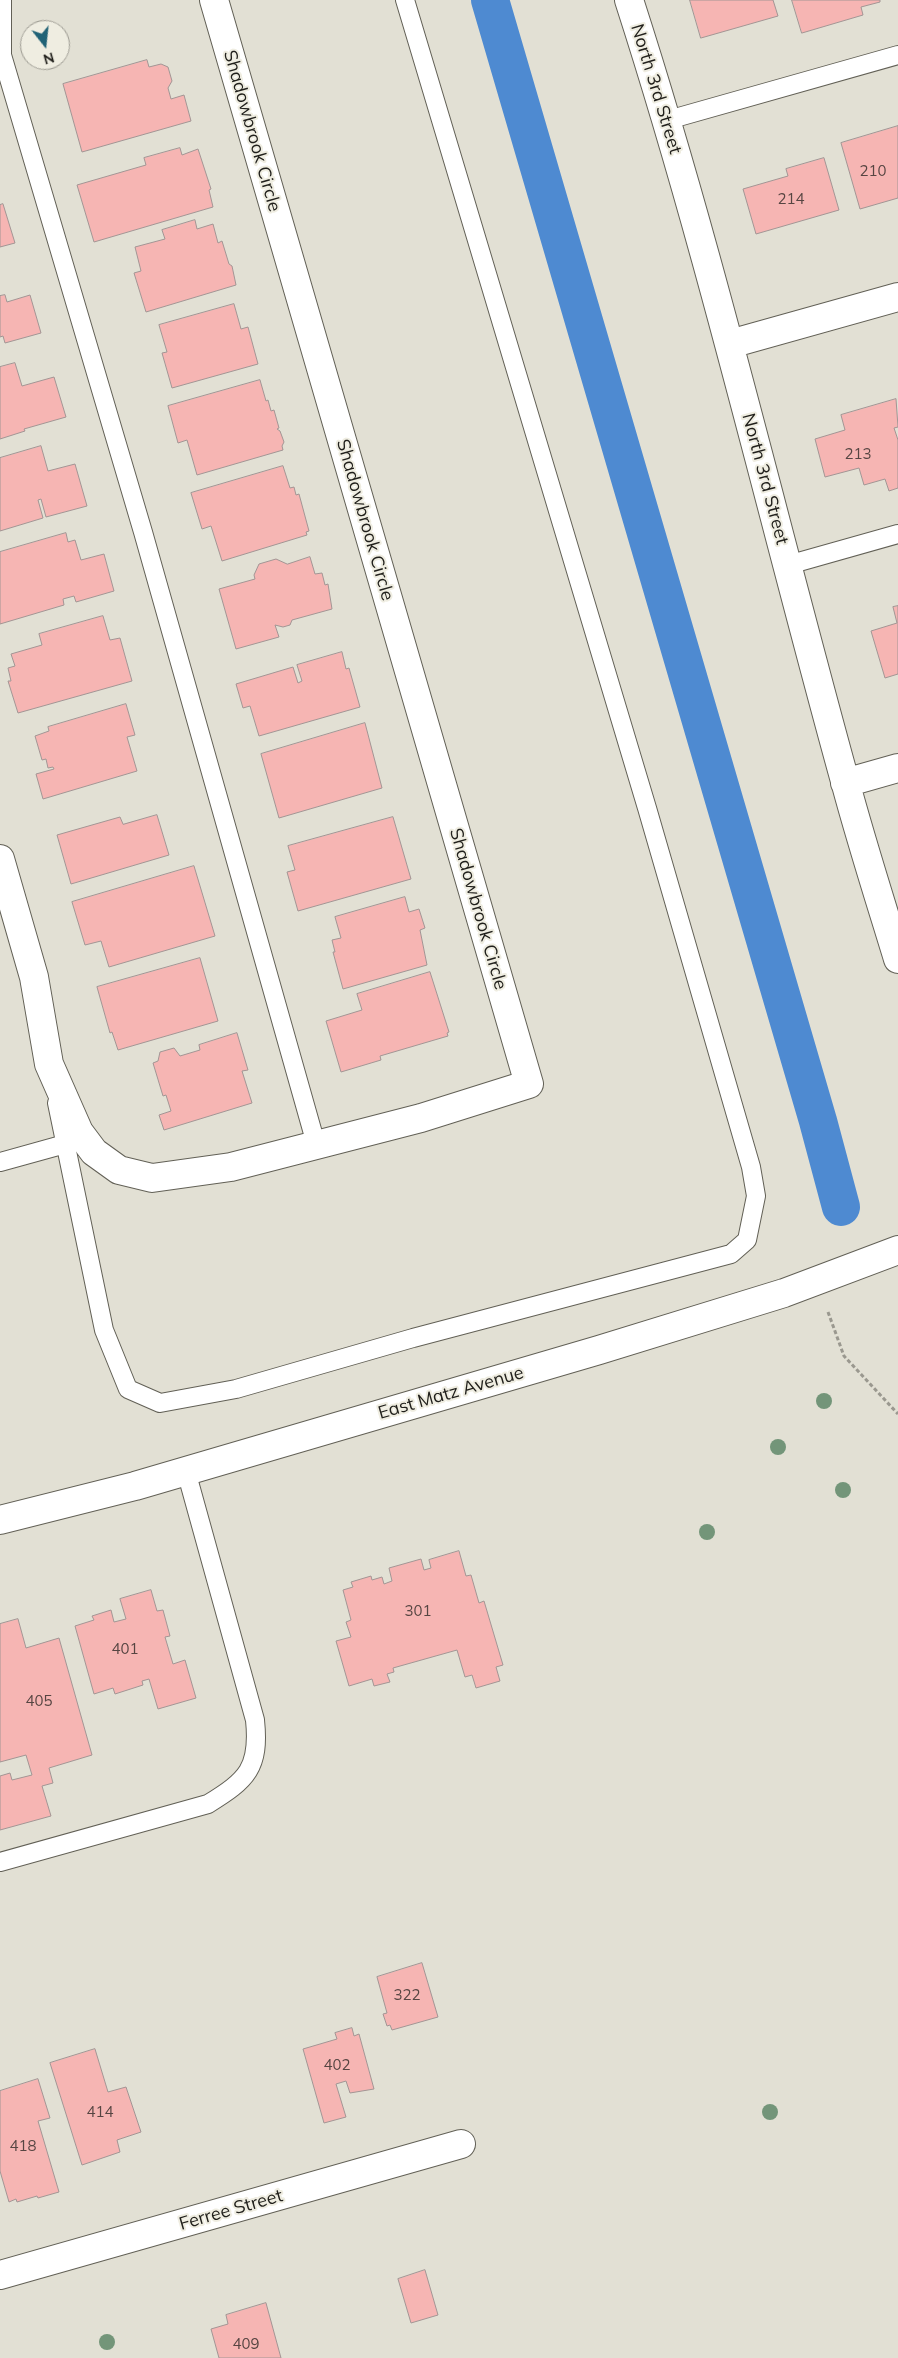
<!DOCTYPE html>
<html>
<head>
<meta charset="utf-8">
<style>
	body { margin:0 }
	#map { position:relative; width:898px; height:2358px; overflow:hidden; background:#e2e0d4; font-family:Mulish,sans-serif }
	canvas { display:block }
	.north { position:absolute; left:20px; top:20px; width:50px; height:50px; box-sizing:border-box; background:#efede1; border:1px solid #9d9b92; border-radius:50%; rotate:164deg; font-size:14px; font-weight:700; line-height:20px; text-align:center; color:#21201c }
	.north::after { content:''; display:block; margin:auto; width:18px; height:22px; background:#206276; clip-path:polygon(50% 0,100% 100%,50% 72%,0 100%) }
</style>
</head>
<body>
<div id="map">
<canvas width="898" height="2358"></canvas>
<div class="north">N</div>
</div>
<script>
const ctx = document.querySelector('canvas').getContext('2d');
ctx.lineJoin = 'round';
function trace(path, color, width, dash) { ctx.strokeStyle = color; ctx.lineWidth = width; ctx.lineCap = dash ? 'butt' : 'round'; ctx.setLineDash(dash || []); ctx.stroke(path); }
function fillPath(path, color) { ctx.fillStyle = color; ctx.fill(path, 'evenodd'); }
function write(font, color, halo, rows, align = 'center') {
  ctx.font = font + ' Mulish,sans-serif'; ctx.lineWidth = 4; ctx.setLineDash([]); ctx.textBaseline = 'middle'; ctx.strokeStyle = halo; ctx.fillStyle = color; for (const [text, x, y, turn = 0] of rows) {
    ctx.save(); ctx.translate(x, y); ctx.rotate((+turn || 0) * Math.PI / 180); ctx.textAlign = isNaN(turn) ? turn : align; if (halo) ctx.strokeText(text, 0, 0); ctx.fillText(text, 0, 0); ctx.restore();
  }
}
const canal = new Path2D(`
	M490,0L818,1121L841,1207`);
const building = new Path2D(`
	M690,0H773L778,16L701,38Z
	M792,0H880V2L861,7L863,15L802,33Z
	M147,60L149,67L161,64L168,67L172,81L168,88L171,99L184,95L191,121L82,152L63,84Z
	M898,126V198L860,209L841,143Z
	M180,148L182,155L198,149L211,189L209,190L213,207L94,242L77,185L146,165L144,158Z
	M824,158L839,210L756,234L743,189L788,176L786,169Z
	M3,204L15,243L0,247V205Z
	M195,220L197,229L213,224L218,243L222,241L229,264L232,266L236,285L146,312L134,273L141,271L135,247L165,239L162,230Z
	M5,295L7,302L30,295L41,333L5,343L3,336L0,337V296Z
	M234,304L241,329L248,327L258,364L172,388L162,353L167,352L159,325Z
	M15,363L22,386L54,377L66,417L24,429L25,431L0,439V367Z
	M260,380L266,401L268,400L271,411L274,410L279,428L277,429L280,431L284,442L282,446L283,450L197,475L187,440L178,443L168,406Z
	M896,399L898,427L894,428L898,440V488L889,491L885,479L864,485L859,468L825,477L815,439L845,430L841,415Z
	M41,446L48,471L75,464L87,506L46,517L41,499L38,500L43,518L0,531V458Z
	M283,466L290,488L294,487L296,495L299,494L309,531L306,532L307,535L222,561L211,526L202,529L191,493Z
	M66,533L68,542L75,540L81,560L104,554L114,591L76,602L74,596L63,599L64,605L0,624V552Z
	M310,557L315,574L322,573L325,585L328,584L332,609L292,620L290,625L283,627L275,625L279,637L236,649L219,589L255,579L254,575L259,564L276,559L287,564Z
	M898,606V674L885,678L871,631L897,623L893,607Z
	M103,616L110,640L120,638L132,681L18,713L8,681H11L8,668L15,666L11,654L42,645L39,634Z
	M342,652L346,669L349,668L360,707L259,736L250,706L243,708L236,684L293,667L298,683L302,681L297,665Z
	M126,704L135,735L127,737L137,771L43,799L36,774L54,769L53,767L48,768L46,759L42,760L35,736L49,731L48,727Z
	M365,723L382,788L279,818L261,754Z
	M157,815L169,855L71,884L57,835L120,817L123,824Z
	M393,817L411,879L298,911L287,872L295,870L288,846Z
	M194,866L215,936L109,967L101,941L85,945L72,902Z
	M405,897L409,912L419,909L425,928L420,930L427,965L343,989L333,952H335L332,940L341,938L335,917Z
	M200,958L218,1021L118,1050L112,1032L110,1033L97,987Z
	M430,972L449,1032L447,1033L448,1036L380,1056L381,1060L341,1072L326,1021L362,1010L357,994Z
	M237,1033L248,1070L242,1071L252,1103L164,1130L159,1115L171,1111L166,1095L163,1096L153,1063L158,1061L160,1052L174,1048L180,1056L200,1050L199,1045Z
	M459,1551L466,1576L471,1575L479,1603L484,1601L503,1665L496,1667L500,1681L476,1688L472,1675L465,1677L457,1650L393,1668L394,1672L387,1674L390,1682L374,1686L372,1679L349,1686L336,1641L351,1637L346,1622L351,1620L343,1590L353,1587L351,1582L371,1576L372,1580L382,1577L384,1584L392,1581L389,1568L421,1559L424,1570L431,1568L429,1560Z
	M151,1590L157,1611L163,1610L170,1636L165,1637L173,1664L185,1660L196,1698L158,1709L149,1679L142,1681L143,1685L115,1694L113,1688L94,1694L75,1626L94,1620L92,1616L111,1610L114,1622L126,1619L120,1599Z
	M18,1619L26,1648L59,1638L92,1755L49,1768L53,1783L42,1786L51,1816L0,1830V1776L10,1773L12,1780L32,1775L26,1755L0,1762V1624Z
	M422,1963L438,2017L392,2030L390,2025L387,2026L383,2014L387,2013L377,1977Z
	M352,2028L354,2036L359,2034L374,2089L350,2093L346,2081L336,2084L346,2117L324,2123L303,2049L337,2039L335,2033Z
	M95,2049L108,2092L126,2087L141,2132L117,2140L120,2152L82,2165L50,2063Z
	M38,2079L50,2118L38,2121L59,2192L38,2198L37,2196L17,2202L16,2199L9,2202L0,2171V2091Z
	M425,2270L438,2315L411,2323L398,2279Z
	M266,2303L281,2358H219L211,2329L228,2324L226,2315Z`);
const path = new Path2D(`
	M828,1312L844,1356L898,1414`);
const service = new Path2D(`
	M2,0V55L143,532L316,1144
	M668,120L898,55
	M788,565L898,534
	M57,1103L104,1330L128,1389L160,1403L236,1389L413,1338L731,1254L747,1240L756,1196L751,1167L647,808L405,0
	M0,1162L76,1141
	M0,1862L208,1804C247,1780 260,1768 255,1720L186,1471`);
const minor = new Path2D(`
	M629,0C712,257 773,521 845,781C861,841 880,900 898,959
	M730,344L898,297
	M845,783L898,768
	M0,859L34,977L49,1064L79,1132L94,1152L119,1170L152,1178L231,1167L421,1118L529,1084L214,0
	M0,2275L461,2144`);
const tertiary = new Path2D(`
	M0,1520L135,1486L599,1350L784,1293L898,1250`);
const trees = [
	[824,1401],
	[778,1447],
	[843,1490],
	[707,1532],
	[770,2112],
	[107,2342]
];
const numberNames = [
	["210",873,171],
	["214",791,199],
	["213",858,454],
	["301",418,1611],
	["401",125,1649],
	["405",39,1701],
	["322",407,1995],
	["402",337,2065],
	["414",100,2112],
	["418",23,2146],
	["409",246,2344]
];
const streetNames = [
	["North 3rd Street",656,89,73],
	["Shadowbrook Circle",252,131,74],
	["North 3rd Street",765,479,75],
	["Shadowbrook Circle",365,520,74],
	["Shadowbrook Circle",478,909,74],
	["East Matz Avenue",451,1393,-16],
	["Ferree Street",231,2210,-16]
];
trace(canal, '#4e8ad1', 38);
fillPath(building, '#f6b5b3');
trace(building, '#a29594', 1);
trace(service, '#626056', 20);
trace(minor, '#626056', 30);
trace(tertiary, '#626056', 30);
trace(path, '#9a988f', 3, [4, 2.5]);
trace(service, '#fff', 18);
trace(minor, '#fff', 28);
trace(tertiary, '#fff', 28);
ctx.fillStyle = '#739579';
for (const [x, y] of trees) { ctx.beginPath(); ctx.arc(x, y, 8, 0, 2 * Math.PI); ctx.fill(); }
write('15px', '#564542', null, numberNames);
write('18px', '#21201c', '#efede1', streetNames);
</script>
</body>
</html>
